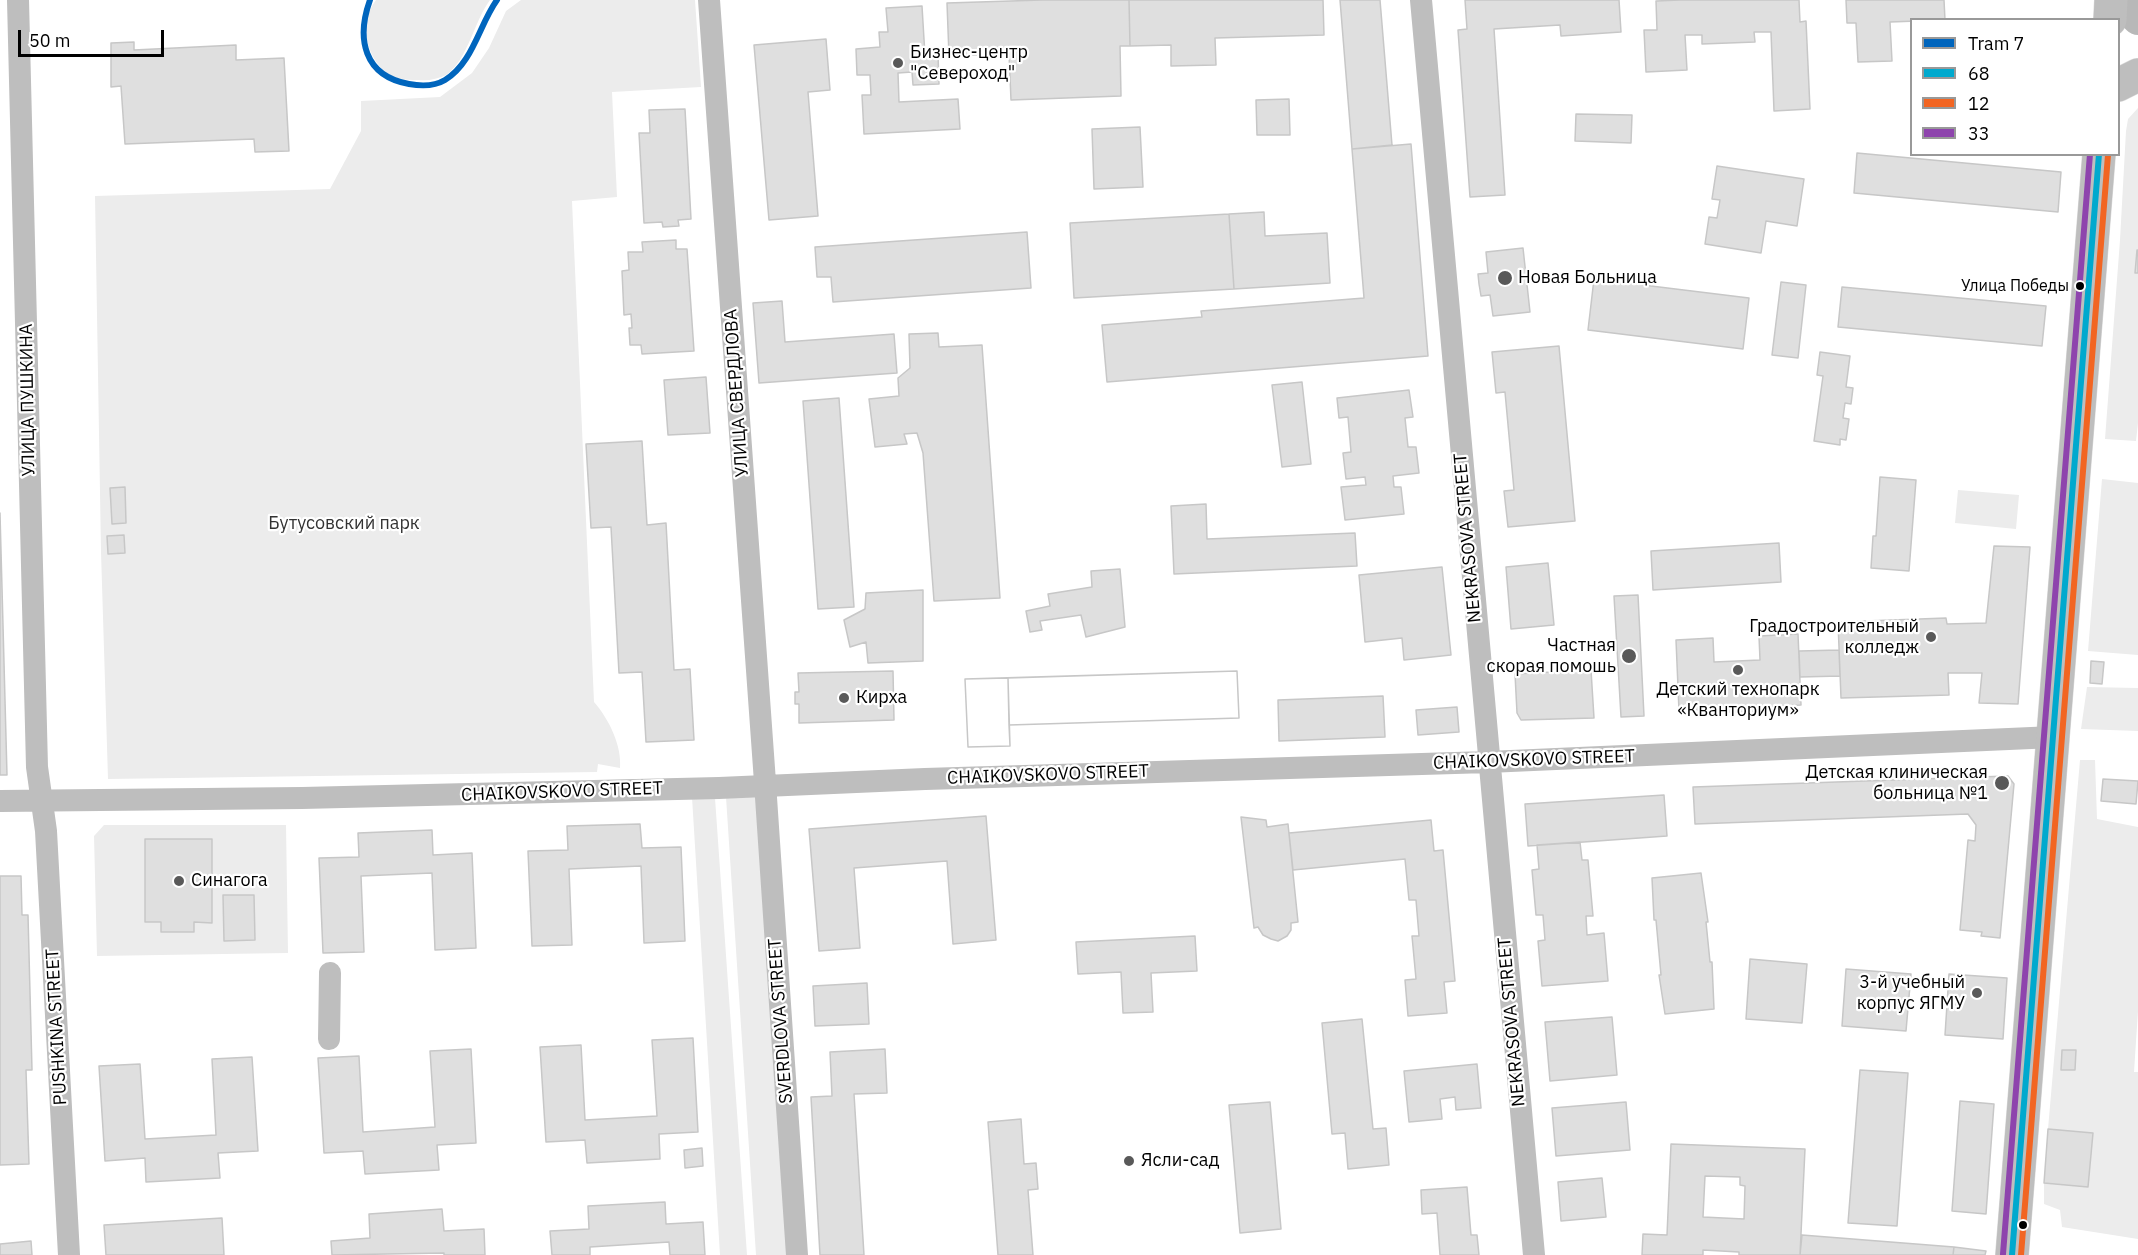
<!DOCTYPE html>
<html>
<head>
<meta charset="utf-8">
<style>
	body { margin:0 }
	#map { position:relative; width:2138px; height:1255px; overflow:hidden; background:#fff; font-family:"IBM Plex Sans",sans-serif }
	canvas { display:block }
	.legend { position:absolute; left:1910px; top:18px; width:210px; height:138px; box-sizing:border-box; background:#fff; border:2px solid #999; margin:0; padding:8px 10px; list-style:none; font-size:18px; color:#000 }
	.legend li { display:flex; align-items:center; gap:12px; height:30px }
	.legend b { width:30px; border:2px solid #999 }
	.scale { position:absolute; left:18px; top:30px; width:146px; height:27px; box-sizing:border-box; border:3px solid #000; border-top:0; padding-left:8px; font-size:18px; line-height:21px; white-space:nowrap; color:#000; -webkit-text-stroke:4px #fff; paint-order:stroke }
</style>
</head>
<body>
<div id="map">
<canvas width="2138" height="1255"></canvas>
<ul class="legend">
<li><b style="height:8px;background:#0065bd"></b>Tram 7</li>
<li><b style="height:8px;background:#00a9ce"></b>68</li>
<li><b style="height:8px;background:#f26522"></b>12</li>
<li><b style="height:8px;background:#8e44ad"></b>33</li>
</ul>
<div class="scale">50 m</div>
</div>
<script>
const ctx = document.querySelector('canvas').getContext('2d');
ctx.lineJoin = 'round';
function fillPath(path, color) { ctx.fillStyle = color; ctx.fill(path, 'evenodd'); }
function trace(path, color, width, dash) { ctx.strokeStyle = color; ctx.lineWidth = width; ctx.lineCap = dash ? 'butt' : 'round'; ctx.setLineDash(dash || []); ctx.stroke(path); }
function write(font, color, halo, rows, align = 'center') {
  ctx.font = font + ' "IBM Plex Sans",sans-serif'; ctx.lineWidth = 4.5; ctx.setLineDash([]); ctx.textBaseline = 'middle'; ctx.strokeStyle = halo; ctx.fillStyle = color; for (const [text, x, y, turn = 0] of rows) {
    ctx.save(); ctx.translate(x, y); ctx.rotate((+turn || 0) * Math.PI / 180); ctx.textAlign = isNaN(turn) ? turn : align; if (halo) ctx.strokeText(text, 0, 0); ctx.fillText(text, 0, 0); ctx.restore();
  }
}
const green = new Path2D(`
	M376,0H490C474,21 468,60 446,75C438,79 428,81 419,80C410,80 401,80 392,76C366,62 358,23 376,0Z
	M521,0H695L701,87L612,92L617,197L572,201L594,702C609,719 622,746 620,768L598,764L597,772L108,779L101,552L95,196L330,189L361,131V101L440,97L472,73L489,48L506,11Z
	M2138,108V423L2136,441L2105,439L2120,240L2126,131L2128,119Z
	M2102,479L2138,483V655L2088,651Z
	M1958,490L2019,495L2016,529L1955,523Z
	M2087,687L2138,688V731L2081,729Z
	M2080,760H2095L2097,819L2138,827V1011L2134,1072H2138V1239L2062,1227L2060,1210L2044,1204V1183L2087,1187L2048,1129Z
	M692,797L715,798L747,1255H720Z
	M726,797H758L789,1255H756Z
	M104,825H286L288,953L97,956L94,836ZM145,839H212V922H194V932H162L161,922H145Z`);
const building = new Path2D(`
	M1042,0H1129L1130,46H1120L1121,96L1011,100L1009,54L949,56L947,3Z
	M1129,0H1323L1324,35L1215,38L1216,65L1171,66V45L1130,46Z
	M1340,0H1380L1392,145L1352,149Z
	M1465,0H1619L1621,32L1561,36L1560,25L1494,29L1505,195L1470,197L1458,30L1467,29Z
	M1680,0H1799L1800,22L1806,21L1810,109L1774,111L1771,32H1754L1755,42L1702,44V35H1685L1687,70L1646,72L1644,30H1657L1656,1Z
	M1846,0H1944L1945,20L1890,22L1892,61L1858,62L1856,23H1847Z
	M922,6L925,56L938,55L939,84L913,85L912,72L898,73L899,102L958,99L960,129L864,134L862,95H871L870,75H857L856,49L880,47L879,32H888L886,8Z
	M826,39L830,90L808,92L818,216L769,220L754,45Z
	M134,42V50L236,45V60L284,58L289,151L255,152L254,139L125,144L121,86L111,87V43Z
	M1289,99L1290,135H1257L1256,100Z
	M685,109L691,219L678,220L679,226L663,227L662,222L644,223L639,133H650L649,110Z
	M1576,114L1632,115L1631,143L1575,141Z
	M1140,127L1143,187L1094,189L1092,129Z
	M1411,144L1428,356L1107,382L1102,325L1202,317L1201,311L1364,298L1352,149Z
	M1857,153L2061,172L2058,212L1854,193Z
	M1717,166L1804,179L1797,226L1766,221L1761,253L1705,244L1709,217L1717,218L1720,200L1712,199Z
	M1264,212L1265,236L1327,233L1330,283L1234,289L1229,214Z
	M1229,214L1234,289L1074,298L1070,223Z
	M1027,232L1031,288L833,302L831,277H817L815,247Z
	M676,240V249H687L694,351L642,354L641,345H630L629,328H632L631,314L624,315L622,271L629,270L628,252H643L642,242Z
	M1523,248L1530,312L1493,316L1490,295L1481,296L1479,284L1478,274L1488,273L1486,252Z
	M2137,250H2138V273H2135Z
	M1594,279L1749,298L1743,349L1588,330Z
	M1781,282L1806,285L1798,358L1772,355Z
	M1842,287L2046,306L2042,346L1838,327Z
	M782,301L785,342L894,334L897,373L759,383L753,303Z
	M938,333L939,347L982,345L1000,598L934,601L923,453L917,433L904,434L907,444L875,447L869,399L899,396L898,378L910,368L909,334Z
	M1559,346L1575,521L1508,527L1504,491L1514,490L1505,392L1496,393L1492,352Z
	M1820,352L1850,356L1846,387L1853,388L1851,404L1845,403L1843,418L1849,419L1846,440L1840,439V445L1814,441L1823,376L1817,375Z
	M706,377L710,433L668,435L664,380Z
	M1302,382L1311,464L1282,467L1272,385Z
	M1409,390L1413,417L1405,418L1408,447H1416L1419,473L1393,476L1394,487H1401L1404,514L1345,520L1341,487L1366,485L1365,477L1346,479L1343,453L1351,452L1348,417L1339,418L1337,398Z
	M839,398L854,607L818,609L803,401Z
	M642,441L647,525L666,523L674,670L690,669L694,740L646,742L642,672L619,673L611,527L591,528L586,444Z
	M1880,477L1916,480L1909,571L1871,568L1873,536H1876Z
	M125,487L126,523L112,524L110,488Z
	M1206,504L1207,539L1355,533L1357,566L1174,574L1171,506Z
	M0,513L7,775H0Z
	M124,535L125,553L108,554L107,536Z
	M1779,543L1781,582L1653,590L1651,551Z
	M1994,546L2030,547L2018,704L1979,703L1982,673H1948L1949,695L1841,698L1838,622L1946,618L1947,624L1986,623Z
	M1548,563L1554,625L1511,629L1506,567Z
	M1442,567L1451,655L1404,660L1402,638L1365,642L1359,575Z
	M1120,569L1125,627L1086,637L1081,615L1040,621L1042,630L1030,632L1026,611L1050,606L1048,594L1092,587L1091,571Z
	M923,590V661L868,663L866,642L850,647L844,620L865,609L866,593Z
	M1638,595L1644,716L1621,717L1614,596Z
	M1798,634L1801,705L1762,707L1763,711L1729,712V708L1679,711L1676,640L1713,638L1714,662L1760,660L1759,636Z
	M1839,650L1840,676L1800,677L1799,651Z
	M2091,661L2104,662L2102,684L2090,683Z
	M1591,670L1594,718L1521,720L1517,713L1515,674Z
	M893,671L894,720L799,723V704H795V692H799L798,673Z
	M1237,671L1239,718L1009,725L1010,746L968,747L965,679Z
	M1237,671L1239,718L1009,725L1008,678Z
	M1008,678L1010,746L968,747L965,679Z
	M1383,696L1385,737L1279,741L1278,700Z
	M1457,707L1459,732L1418,735L1416,710Z
	M2008,776L2014,784L2000,938L1981,936L1982,932L1960,930L1968,840L1975,841L1976,825L1968,814L1695,824L1693,787Z
	M2103,779L2138,781L2136,804L2101,801Z
	M1664,795L1667,836L1528,846L1525,804Z
	M986,816L996,940L953,944L947,861L854,868L860,948L819,951L809,829Z
	M1241,817L1266,820L1267,827L1288,824L1298,922L1291,923V930L1287,936L1278,941L1271,939L1263,935L1258,927L1254,928Z
	M1431,820L1434,851L1443,850L1455,981L1444,982L1447,1013L1408,1016L1405,980L1416,979L1412,936H1419L1416,900H1409L1405,859L1293,870L1289,833Z
	M640,824L642,848L681,847L685,941L644,943L641,866L569,869L572,945L532,946L528,851L568,850L567,826Z
	M432,830L433,855L472,853L476,948L435,950L432,873L361,876L364,952L323,953L319,858L359,857L358,833Z
	M145,839H212V923L194,922V932H161V922H145Z
	M1580,842L1582,860H1588L1593,916H1586L1587,935L1604,933L1608,981L1542,986L1538,941L1545,940L1543,915H1536L1532,870L1539,869L1537,845Z
	M1701,873L1708,922H1706L1710,962H1712L1714,1009L1665,1014L1659,975H1661L1656,920H1654L1652,878Z
	M0,876H21L22,915H28L32,1070H26L29,1164L0,1165Z
	M223,895H254L255,940L224,941Z
	M1195,936L1197,971L1151,973L1153,1012L1123,1013L1121,972L1078,974L1076,942Z
	M1750,959L1807,964L1802,1023L1746,1019Z
	M1846,969L1911,974L1906,1031L1842,1026Z
	M1949,974L2007,978L2003,1039L1945,1035Z
	M867,983L869,1024L815,1026L813,986Z
	M1612,1017L1617,1075L1550,1081L1545,1022Z
	M1362,1019L1373,1129L1386,1128L1389,1165L1348,1169L1345,1133L1332,1134L1322,1023Z
	M693,1038L698,1132L659,1134L660,1159L587,1163L585,1140L546,1142L540,1047L581,1045L585,1120L657,1116L652,1040Z
	M471,1049L476,1143L437,1145L439,1170L365,1174L363,1151L324,1153L318,1058L359,1056L363,1132L435,1127L430,1051Z
	M885,1049L887,1093L854,1094L864,1255H820L811,1097L832,1096L830,1052Z
	M2062,1050H2076L2075,1070H2061Z
	M252,1057L258,1151L218,1153L220,1178L146,1182L145,1158L105,1161L99,1066L140,1064L145,1139L216,1135L212,1059Z
	M1477,1064L1481,1108L1456,1110L1455,1097L1440,1099L1442,1119L1409,1122L1404,1071Z
	M1860,1070L1908,1073L1897,1226L1848,1223Z
	M1960,1101L1994,1104L1986,1214L1952,1211Z
	M1270,1102L1281,1229L1240,1233L1229,1105Z
	M1626,1102L1630,1150L1556,1156L1552,1108Z
	M1021,1119L1024,1164L1036,1163L1038,1189L1028,1190L1033,1255H998L988,1122Z
	M2048,1129L2093,1133L2088,1187L2044,1183Z
	M1671,1144L1805,1149L1800,1255H1739V1252L1703,1250V1255H1642L1643,1234L1667,1235ZM1705,1176L1740,1177V1185L1745,1186L1744,1219L1703,1217Z
	M702,1148L703,1166L685,1168L684,1150Z
	M1602,1178L1606,1217L1561,1221L1558,1182Z
	M1467,1187L1471,1235H1477L1479,1255H1440L1437,1213L1422,1214L1421,1190Z
	M665,1202L666,1224L703,1222L705,1255H670L669,1242L590,1247V1255H552L550,1231L589,1229L588,1206Z
	M442,1209L444,1231L484,1229L485,1255H444V1253L332,1255L331,1241L370,1238L369,1214Z
	M222,1218L224,1255H106L104,1225Z
	M1802,1235L1954,1247L1953,1255H1800Z
	M31,1241L32,1255H0V1244Z
	M1954,1247L1986,1251L1985,1255H1953Z`);
const minor = new Path2D(`
	M18,0L37,767L46,831L69,1255
	M709,0L764,768L797,1255
	M1421,0L1534,1255
	M0,801L302,798L719,788L925,779L1488,762L2054,737
	M329,1039L330,973`);
const secondary = new Path2D(`
	M2119,0L2138,19`);
const primary = new Path2D(`
	M2110,20L2111,0
	M2118,85L2138,75
	M2012,1255L2099,154`);
const bus1 = new Path2D(`
	M2012,1255L2099,154`);
const bus2 = new Path2D(`
	M2021,1255L2108,155`);
const bus3 = new Path2D(`
	M2003,1254L2090,154`);
const tram1 = new Path2D(`
	M370,0C356,39 364,76 409,84C420,86 435,86 445,80C473,63 479,25 497,0`);
const markers = [
	[898,63,6,"#595959"],
	[1505,278,8,"#595959"],
	[2080,286,5,"#000"],
	[1931,637,6,"#595959"],
	[1629,656,8,"#595959"],
	[1738,670,6,"#595959"],
	[844,698,6,"#595959"],
	[2002,783,8,"#595959"],
	[179,881,6,"#595959"],
	[1977,993,6,"#595959"],
	[1129,1161,6,"#595959"],
	[2023,1225,5,"#000"]
];
const busNames = [
	["Улица Победы",2069,286]
];
const poiNames = [
	["Бизнес-центр",910,53],
	["\"Североход\"",910,74],
	["Новая Больница",1518,278],
	["Градостроительный",1919,627,"right"],
	["колледж",1919,648,"right"],
	["Частная",1616,646,"right"],
	["скорая помошь",1616,667,"right"],
	["Детский технопарк",1738,690,"center"],
	["«Кванториум»",1738,711,"center"],
	["Кирха",856,698],
	["Детская клиническая",1988,773,"right"],
	["больница №1",1988,794,"right"],
	["Синагога",191,881],
	["3-й учебный",1965,983,"right"],
	["корпус ЯГМУ",1965,1004,"right"],
	["Ясли-сад",1141,1161]
];
const streetNames = [
	["УЛИЦА СВЕРДЛОВА",737,393,-94],
	["УЛИЦА ПУШКИНА",28,400,-91],
	["NEKRASOVA STREET",1468,538,-95],
	["CHAIKOVSKOVO STREET",1534,760,-2],
	["CHAIKOVSKOVO STREET",1048,775,-2],
	["CHAIKOVSKOVO STREET",562,792,-2],
	["SVERDLOVA STREET",781,1021,-94],
	["NEKRASOVA STREET",1512,1022,-95],
	["PUSHKINA STREET",57,1027,-93]
];
const parkNames = [
	["Бутусовский парк",344,524]
];
fillPath(green, '#ececec');
fillPath(building, '#dfdfdf');
trace(building, '#c7c7c7', 1.5);
trace(primary, '#dbdbdb', 34);
trace(minor, '#bebebe', 22);
trace(secondary, '#b8b8b8', 32);
trace(primary, '#bebebe', 33);
trace(bus1, '#00a9ce', 6);
trace(bus2, '#f26522', 6);
trace(bus3, '#8e44ad', 6);
trace(tram1, '#0065bd', 6);
for (const [x, y, r, color] of markers) { const dot = new Path2D(); dot.arc(x, y, r, 0, 2 * Math.PI); ctx.fillStyle = color; ctx.fill(dot); trace(dot, '#fff', 2); }
write('16px', '#000', '#fff', busNames, 'right');
write('18px', '#000', '#fff', poiNames, 'left');
write('18px', '#000', '#fff', streetNames);
write('18px', '#333', '#fff', parkNames);
</script>
</body>
</html>
